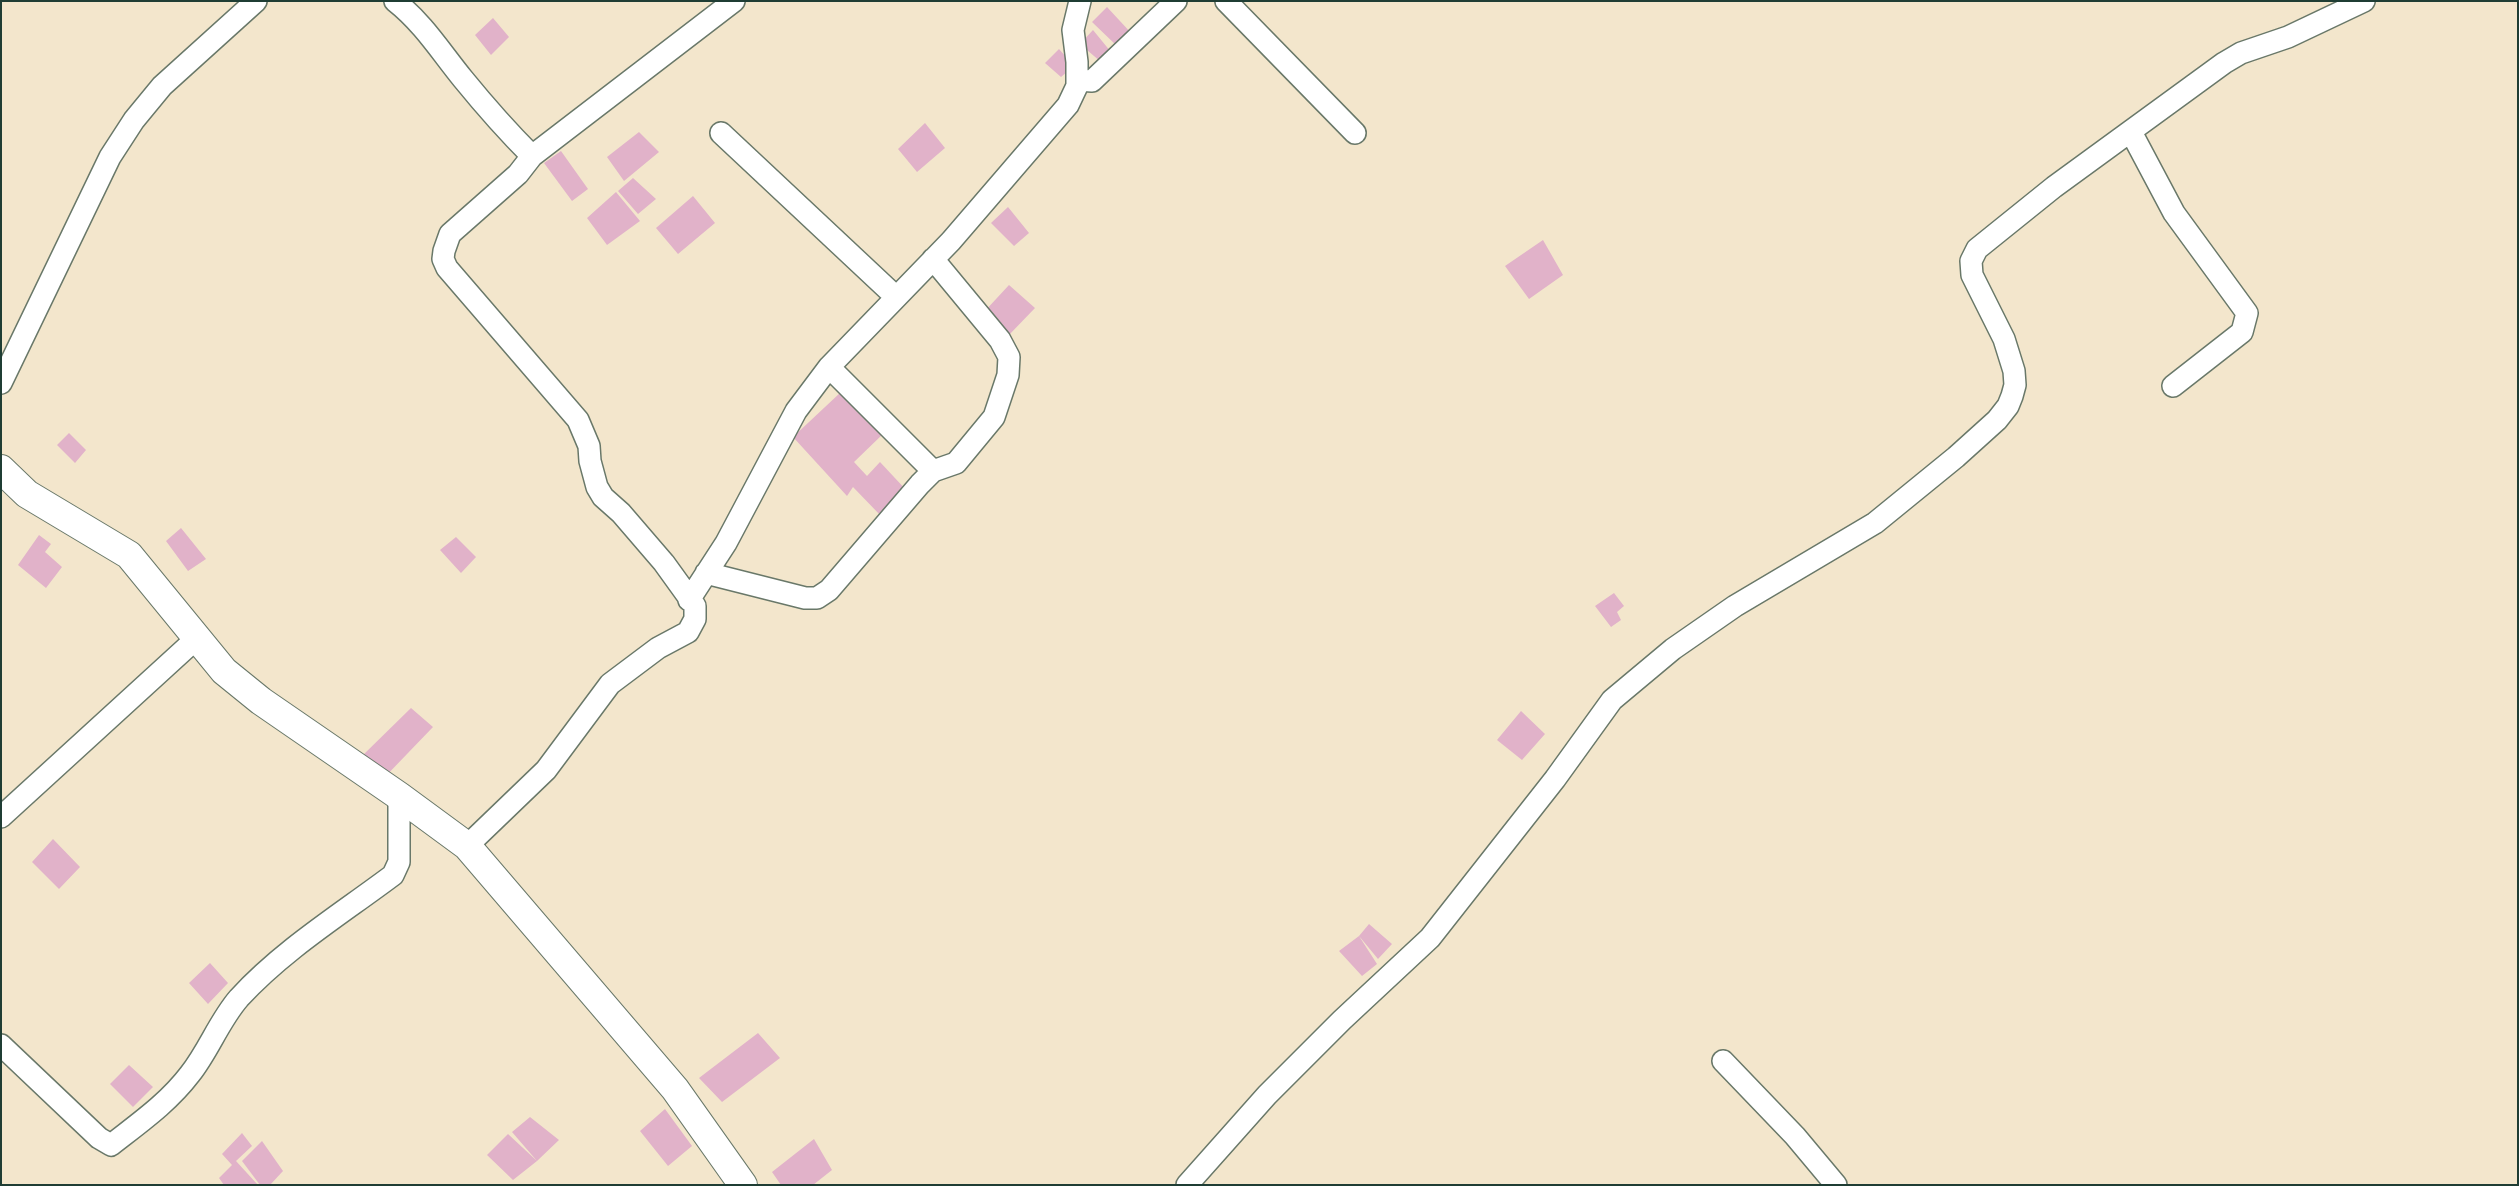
<!DOCTYPE html>
<html>
<head>
<meta charset="utf-8">
<style>
	body { margin:0 }
	#map { position:relative; width:2519px; height:1186px; overflow:hidden; background:#f3e6cc; font-family:"Architects Daughter",sans-serif }
	canvas { display:block }
	.frame { position:absolute; inset:0; border:2px solid #1f3d34; pointer-events:none }
</style>
</head>
<body>
<div id="map">
<canvas width="2519" height="1186"></canvas>
<div class="frame"></div>
</div>
<script>
const ctx = document.querySelector('canvas').getContext('2d');
ctx.lineJoin = 'round';
function fillPath(path, color) { ctx.fillStyle = color; ctx.fill(path, 'evenodd'); }
function trace(path, color, width, dash) { ctx.strokeStyle = color; ctx.lineWidth = width; ctx.lineCap = dash ? 'butt' : 'round'; ctx.setLineDash(dash || []); ctx.stroke(path); }
const building = new Path2D(`
	M1107,7L1132,34L1118,47L1092,22Z
	M493,18L509,37L491,55L475,35Z
	M1093,30L1111,52L1101,62L1080,44Z
	M1059,49L1074,66L1061,77L1045,63Z
	M925,123L945,148L917,172L898,149Z
	M639,132L659,152L624,181L607,157Z
	M561,151L588,189L572,201L544,163Z
	M633,178L656,199L638,214L618,191Z
	M616,192L640,221L607,245L587,218Z
	M693,196L715,223L678,254L656,228Z
	M1008,207L1029,233L1014,246L991,223Z
	M1543,240L1563,275L1529,299L1505,266Z
	M1009,285L1035,308L1008,336L984,312Z
	M841,392L883,434L854,462L867,476L880,462L908,492L881,516L853,487L847,496L793,437Z
	M69,433L86,450L75,463L57,445Z
	M181,528L206,559L188,571L166,541Z
	M39,535L51,544L45,552L62,567L46,588L18,565Z
	M456,537L476,557L461,573L440,550Z
	M1614,593L1624,606L1617,612L1621,620L1611,627L1595,606Z
	M411,708L433,727L382,780L362,756Z
	M1521,711L1545,734L1522,760L1497,740Z
	M53,839L80,867L59,889L32,862Z
	M1369,924L1392,944L1378,959L1359,936L1377,964L1362,976L1339,951L1359,936Z
	M210,963L228,983L208,1004L189,983Z
	M758,1033L780,1058L722,1102L699,1078Z
	M129,1065L153,1087L133,1107L110,1084Z
	M665,1109L692,1146L668,1166L640,1131Z
	M530,1117L559,1140L537,1161L512,1132Z
	M242,1133L252,1146L236,1161L258,1185H224L219,1178L232,1165L222,1154Z
	M508,1134L537,1161L513,1180L487,1155Z
	M814,1139L832,1170L813,1185H781L772,1172Z
	M262,1141L283,1171L270,1185H260L242,1161Z`);
const minor = new Path2D(`
	M395,1C423,23 441,52 463,79C485,106 507,131 532,156L518,174L450,234L444,251L443,259L447,268L578,420L589,446L590,461L597,487L603,497L621,513L664,563L695,606V619L688,632L658,648L610,684L546,770L467,846
	M1226,1L1355,133
	M1077,80L1092,81L1176,1
	M2131,132L2174,213L2247,313L2242,332L2173,386
	M721,133L896,297
	M532,156L734,1
	M829,367L933,471
	M1,383L110,157L134,120L162,86L256,1
	M706,573L805,598H817L829,590L920,484L933,471L956,463L994,417L1008,375L1009,357L1000,340L933,259
	M689,600L726,543L796,411L829,367L951,241L1068,105L1077,86V62L1073,30L1080,1
	M1,817L197,638
	M1,1045L99,1138L111,1145C139,1123 168,1103 190,1074C209,1050 219,1021 239,998C283,950 341,914 393,875L399,862V796
	M1723,1061L1795,1136L1836,1185
	M1187,1185L1267,1095L1342,1020L1430,938L1555,779L1612,700L1673,649L1735,606L1875,523L1956,457L1997,420L2008,406L2012,396L2015,385L2014,371L2004,339L1972,275L1971,261L1977,249L2054,187L2224,63L2241,53L2288,37L2364,1`);
const tertiary = new Path2D(`
	M1,469L27,494L129,555L224,671L261,701L399,796L467,846L675,1089L743,1185`);
fillPath(building, '#e1b2c9');
trace(minor, '#697869', 24);
trace(tertiary, '#697869', 30);
trace(minor, '#fff', 21);
trace(tertiary, '#fff', 28);
</script>
</body>
</html>
